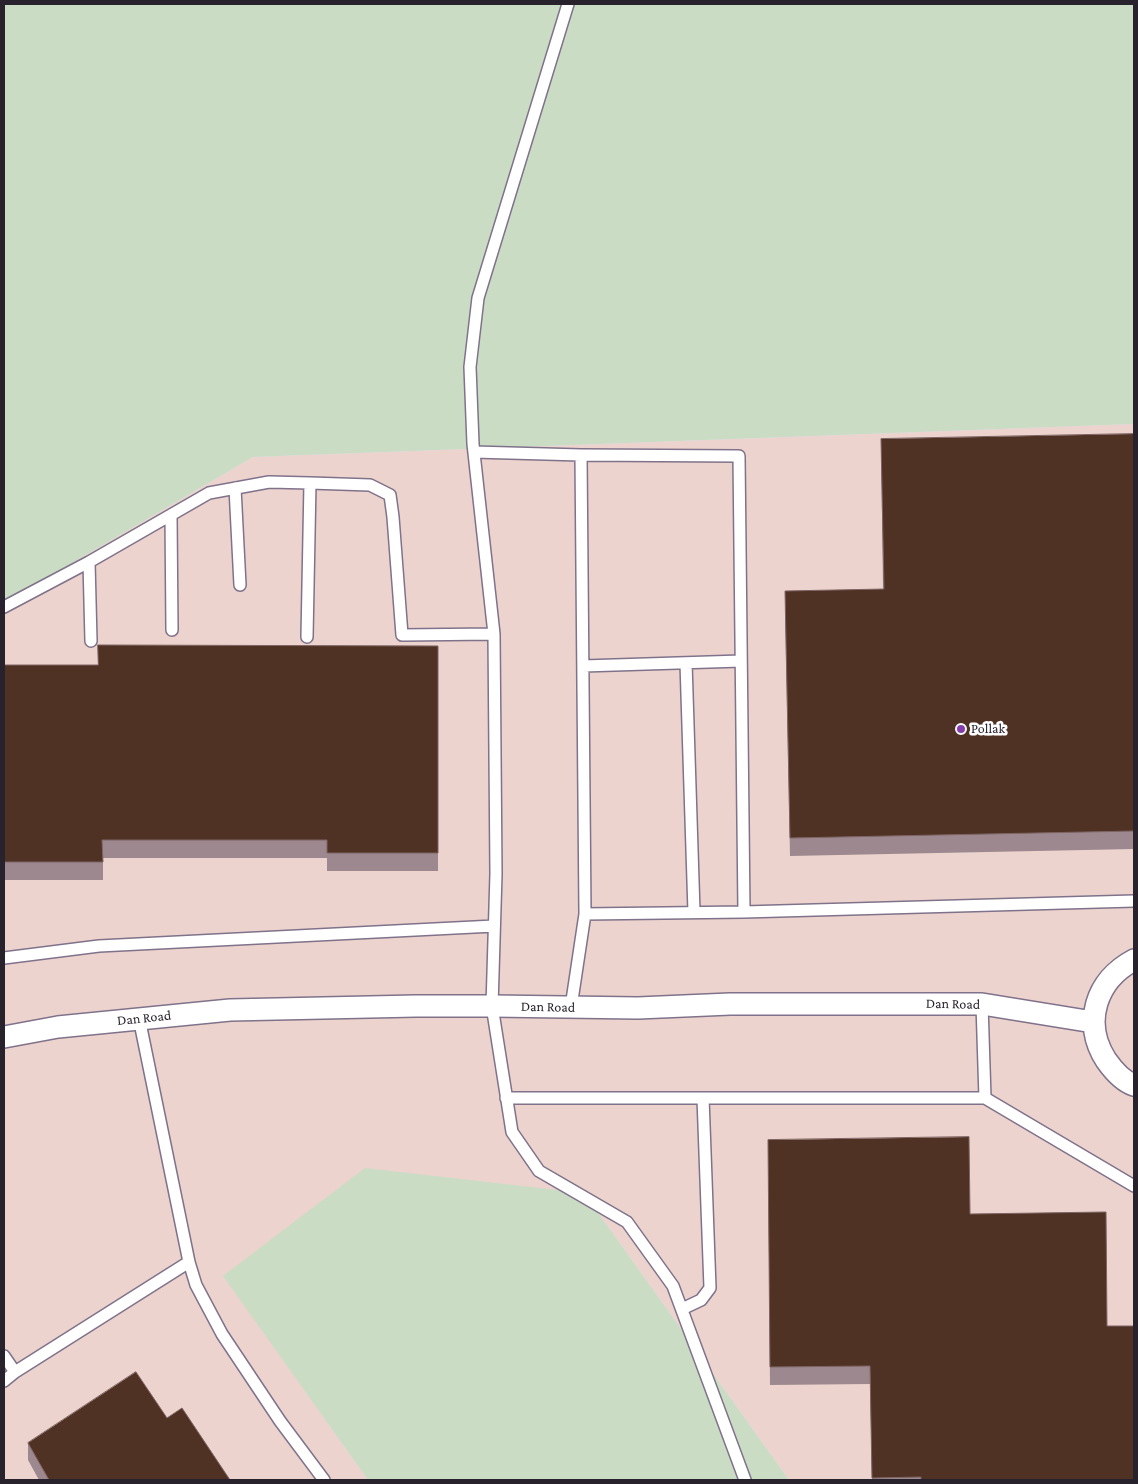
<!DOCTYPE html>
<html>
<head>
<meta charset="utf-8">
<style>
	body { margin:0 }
	#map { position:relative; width:1138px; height:1484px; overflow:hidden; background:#eaddf8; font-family:"Crimson Pro",serif }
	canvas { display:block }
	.frame { position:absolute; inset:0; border:5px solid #27222b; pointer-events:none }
</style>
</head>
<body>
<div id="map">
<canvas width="1138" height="1484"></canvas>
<div class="frame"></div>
</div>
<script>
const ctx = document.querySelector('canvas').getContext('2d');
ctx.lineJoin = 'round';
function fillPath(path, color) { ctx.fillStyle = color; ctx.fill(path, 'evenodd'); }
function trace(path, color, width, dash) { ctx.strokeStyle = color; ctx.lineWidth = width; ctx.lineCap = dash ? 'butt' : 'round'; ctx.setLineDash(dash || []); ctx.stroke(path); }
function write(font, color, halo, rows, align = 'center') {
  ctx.font = font + ' "Crimson Pro",serif'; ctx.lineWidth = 5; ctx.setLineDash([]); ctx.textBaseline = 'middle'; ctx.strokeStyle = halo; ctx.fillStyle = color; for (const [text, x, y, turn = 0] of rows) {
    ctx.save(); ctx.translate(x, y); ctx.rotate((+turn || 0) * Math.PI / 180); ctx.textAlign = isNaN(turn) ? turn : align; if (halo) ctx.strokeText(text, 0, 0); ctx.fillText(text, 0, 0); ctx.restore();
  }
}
const commercial = new Path2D(`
	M1134,424V1480H789L584,1193L224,1276L368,1480H4V603L253,457Z`);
const green = new Path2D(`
	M4,4H1134V424L253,457L4,603Z
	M365,1168L584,1193L789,1480H368L223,1276Z`);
const service = new Path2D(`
	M568,4L478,298L470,367L473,444L494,634L496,874L492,1006L512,1132L539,1171L627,1222L673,1286L745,1480
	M474,452L581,455L739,456L744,912L585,914
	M235,488L240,585
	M171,515L172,630
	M4,607L89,562
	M307,637L310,483L370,485L390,495L393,517L402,635L494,634
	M91,641L89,562L209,493L269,482L310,483
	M686,663L694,912
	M583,666L741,661
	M744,912L1134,901
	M4,958L99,946L494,926
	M982,1004L985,1098L1134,1186
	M571,1007L585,914L581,455
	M139,1018L189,1262
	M506,1098H985
	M682,1309L701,1300L710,1288L703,1098
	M4,1356L15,1372
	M4,1381L15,1372L189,1262L196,1285L222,1334L280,1421L324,1480`);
const minor = new Path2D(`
	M1134,960C1096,980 1082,1023 1106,1060C1113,1070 1122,1081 1134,1085
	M4,1037L58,1027L230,1010L416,1006H492L638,1008L730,1004H982L1093,1022`);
const wall = new Path2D(`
	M1134,434V849L790,856L785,609L883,589L881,439Z
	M438,646V871H327V858H103V880H4V665H98Z
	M768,1140L970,1214L1107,1326L1134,1480H872L870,1384L770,1385Z
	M167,1418L230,1480H39L28,1460V1443Z`);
const building = new Path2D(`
	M1134,434V831L790,838L785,591L884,589L881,439Z
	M98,645L438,646V853H327V840H102L103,862H4V665H98Z
	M969,1137L970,1214L1106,1212L1107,1326H1134V1480H921V1477L872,1478L870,1366L770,1367L768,1140Z
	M136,1372L167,1418L182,1408L230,1480H49L28,1443Z`);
const markers = [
	[961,729,5,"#873cae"]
];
const poiNames = [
	["Pollak",971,729]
];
const streetNames = [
	["Dan Road",953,1004,1],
	["Dan Road",548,1007,1],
	["Dan Road",144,1018,-6]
];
fillPath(commercial, '#ecd3cd');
fillPath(green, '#cbdcc5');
trace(service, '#7f728a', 14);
trace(minor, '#7f728a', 24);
trace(service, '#fff', 11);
trace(minor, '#fff', 21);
fillPath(wall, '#9c888e');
fillPath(building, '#4f3224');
trace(building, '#7e6564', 1);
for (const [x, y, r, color] of markers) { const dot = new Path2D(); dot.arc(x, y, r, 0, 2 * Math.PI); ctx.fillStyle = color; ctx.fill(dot); trace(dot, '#fff', 2); }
write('14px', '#27222b', '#fff', poiNames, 'left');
write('14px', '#27222b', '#fff', streetNames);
</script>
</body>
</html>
